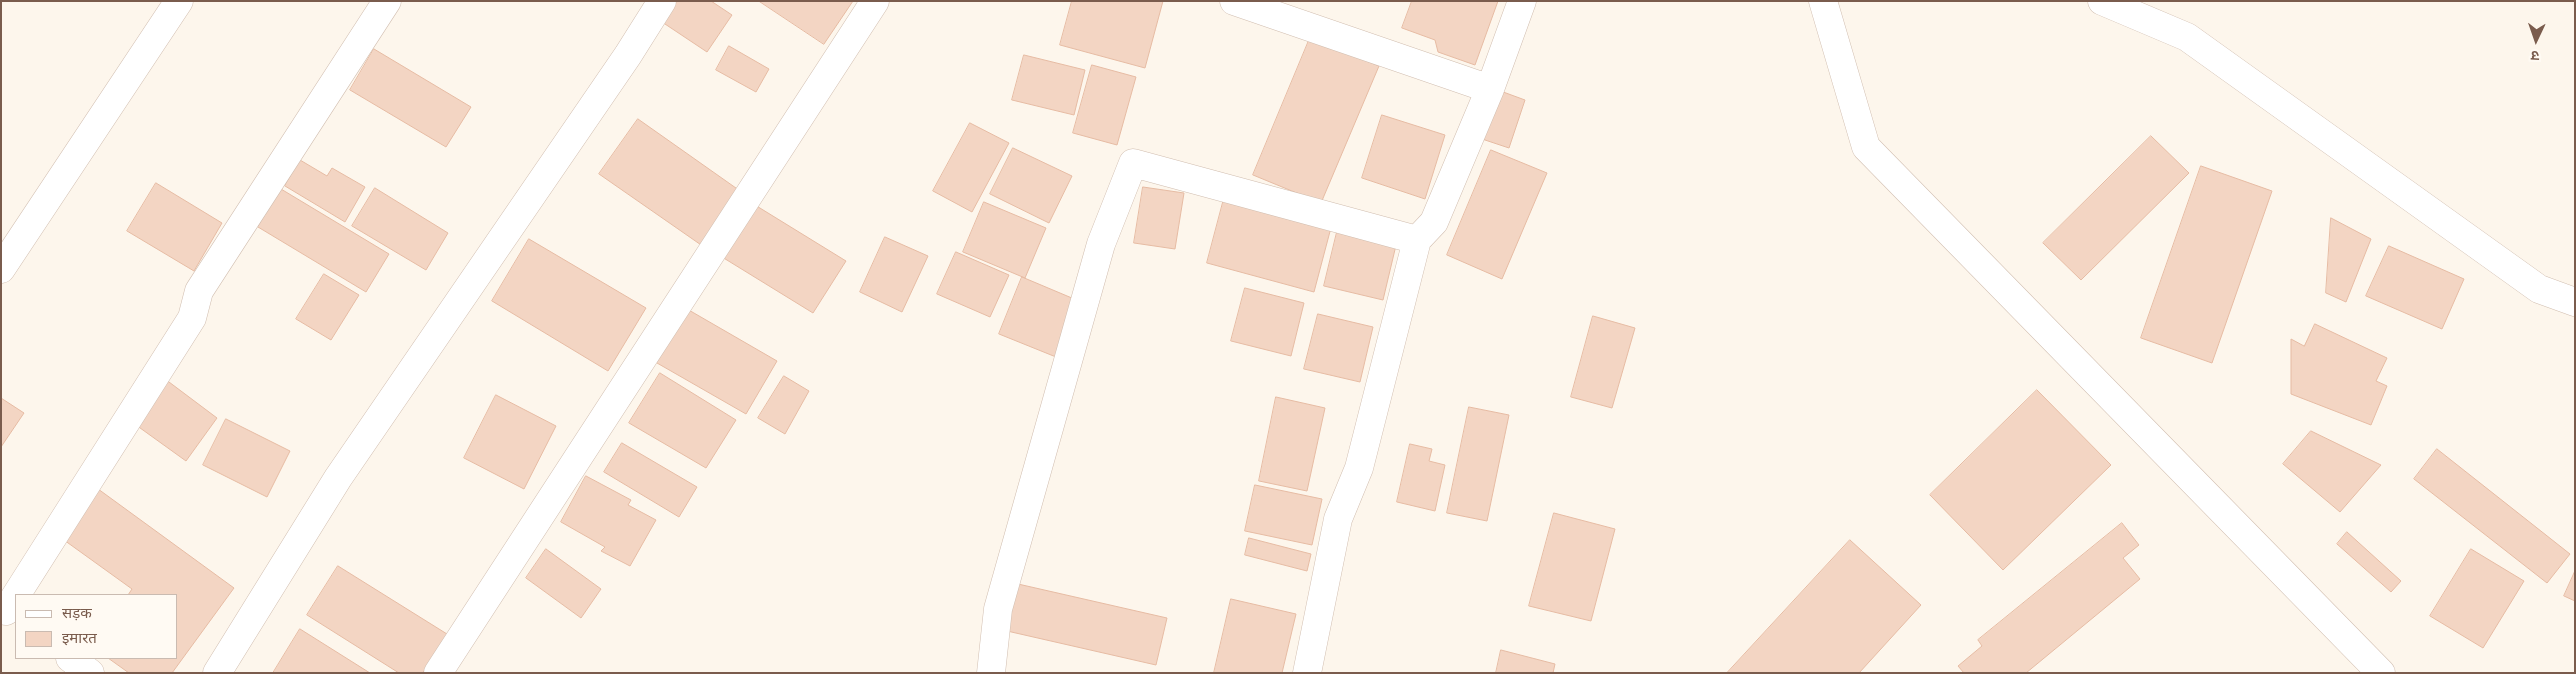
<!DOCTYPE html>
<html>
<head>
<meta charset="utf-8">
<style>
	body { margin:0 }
	#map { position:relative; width:2576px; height:674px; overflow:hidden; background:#fdf6ec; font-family:"Source Sans 3","Noto Sans Devanagari",sans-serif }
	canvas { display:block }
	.frame { position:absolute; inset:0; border:2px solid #7a5c4d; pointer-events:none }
	.legend { position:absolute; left:15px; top:594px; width:162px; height:65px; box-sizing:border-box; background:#fffaf3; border:1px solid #cabbb1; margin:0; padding:6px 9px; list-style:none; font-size:15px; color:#7a5c4d }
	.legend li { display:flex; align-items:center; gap:10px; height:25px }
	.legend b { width:25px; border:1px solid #cabbb1 }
	.north { position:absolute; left:2511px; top:15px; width:50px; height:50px; -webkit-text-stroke:4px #fffaf3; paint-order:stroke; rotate:183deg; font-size:14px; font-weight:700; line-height:20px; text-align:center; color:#7a5c4d }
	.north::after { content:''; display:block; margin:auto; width:18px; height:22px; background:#7a5c4d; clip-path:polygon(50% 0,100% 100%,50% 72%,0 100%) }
</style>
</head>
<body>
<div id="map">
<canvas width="2576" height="674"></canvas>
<div class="frame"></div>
<ul class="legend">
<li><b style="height:6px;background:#fff"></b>सड़क</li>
<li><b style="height:14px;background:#f3d5c3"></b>इमारत</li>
</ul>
<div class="north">उ</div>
</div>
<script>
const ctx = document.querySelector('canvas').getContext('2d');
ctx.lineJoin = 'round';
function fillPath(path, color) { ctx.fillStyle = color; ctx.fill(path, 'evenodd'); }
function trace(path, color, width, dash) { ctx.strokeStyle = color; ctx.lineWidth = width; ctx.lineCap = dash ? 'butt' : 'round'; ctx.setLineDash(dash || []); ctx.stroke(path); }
const building = new Path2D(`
	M676,1H711L732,15L707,52L662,22Z
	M759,1H853L824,44Z
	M1072,1H1163L1145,68L1060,45Z
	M1412,1H1498L1475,65L1438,52L1435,40L1402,28Z
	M1310,38L1379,66L1321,203L1253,175Z
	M729,46L769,69L756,92L716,70Z
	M374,49L471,107L446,147L350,90Z
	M1024,55L1085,70L1074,115L1012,100Z
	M1092,65L1136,77L1117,145L1073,133Z
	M1495,89L1525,100L1509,148L1479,138Z
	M1382,115L1445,135L1425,199L1362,178Z
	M638,119L743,193L704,247L599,174Z
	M970,123L1009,143L972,212L933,191Z
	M2151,136L2189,173L2081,280L2043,243Z
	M1013,148L1072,176L1049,223L990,194Z
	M1491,150L1547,173L1502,279L1447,255Z
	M300,160L327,176L332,168L365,187L345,222L285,186Z
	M2201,166L2272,191L2212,363L2141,338Z
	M156,183L222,223L194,271L127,231Z
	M1143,187L1184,193L1175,249L1134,243Z
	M375,188L448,233L426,270L352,226Z
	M281,189L389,254L366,292L258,227Z
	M1226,191L1333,220L1314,292L1207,263Z
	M984,202L1046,228L1025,278L963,252Z
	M755,205L846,261L813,313L722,257Z
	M2331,218L2371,239L2346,302L2326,293Z
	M1338,228L1397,241L1383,300L1324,286Z
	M885,237L928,256L902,312L860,292Z
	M529,239L646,308L608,371L492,301Z
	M2389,246L2464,279L2442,329L2366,296Z
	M956,252L1009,275L990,317L937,294Z
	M324,274L359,295L331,340L296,319Z
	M1022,277L1079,301L1056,357L999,334Z
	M1245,288L1304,303L1291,356L1231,341Z
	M687,309L777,361L746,414L657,363Z
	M1318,314L1373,327L1360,382L1304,369Z
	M1593,316L1635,328L1612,408L1571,397Z
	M2315,324L2387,358L2376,381L2387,386L2371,425L2291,394V339L2304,346Z
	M660,373L736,420L706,468L629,423Z
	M161,376L217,418L186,461L129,420Z
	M784,376L809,391L785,434L758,418Z
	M2037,390L2111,465L2003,570L1930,495Z
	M496,395L556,426L524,489L464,458Z
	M1276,397L1325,408L1307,491L1259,481Z
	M1,398L24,413L1,447Z
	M1469,407L1509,415L1487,521L1447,513Z
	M226,419L290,451L267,497L203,465Z
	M2311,431L2381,465L2340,512L2283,464Z
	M622,443L697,487L679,517L604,472Z
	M1410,444L1432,449L1429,461L1445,465L1435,511L1397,502Z
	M2437,449L2570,554L2547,583L2414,479Z
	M586,476L631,500L628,505L656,520L630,566L601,551L605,547L561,522Z
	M1255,485L1322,499L1312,545L1245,531Z
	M94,486L234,588L172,673H129L108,658H176V595H128L132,589L57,535Z
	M1554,513L1615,529L1591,621L1529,606Z
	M2122,523L2139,545L2123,558L2140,579L2026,673H1964L1958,666L1982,646L1978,640Z
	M2347,532L2401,581L2391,592L2337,544Z
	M1249,538L1311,554L1307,571L1245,555Z
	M1850,540L1921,605L1859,673H1727Z
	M546,549L601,589L581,618L526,578Z
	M2471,549L2524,581L2483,648L2430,616Z
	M338,566L447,634L423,673H399L307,615Z
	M2575,571V601L2564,596Z
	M1018,584L1167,618L1156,665L1007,631Z
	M1231,599L1296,614L1282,673H1214Z
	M300,629L370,673H273Z
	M1501,650L1555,664L1553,673H1496Z`);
const minor = new Path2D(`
	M1234,1L1490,89
	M1823,1L1866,147L2381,673
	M2102,1L2187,37L2539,289L2575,302
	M1,269L179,1
	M6,611L192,318L199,291L387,1
	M70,658L90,673
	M217,673L338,478L628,55L662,1
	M438,673L875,1
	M991,673L998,609L1101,244L1133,163L1417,240
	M1307,673L1338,519L1359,468L1417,240L1434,222L1490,89L1522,1`);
fillPath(building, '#f3d5c3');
trace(building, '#e6bba3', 1);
trace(minor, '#d1beb0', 29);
trace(minor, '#fff', 28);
</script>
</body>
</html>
